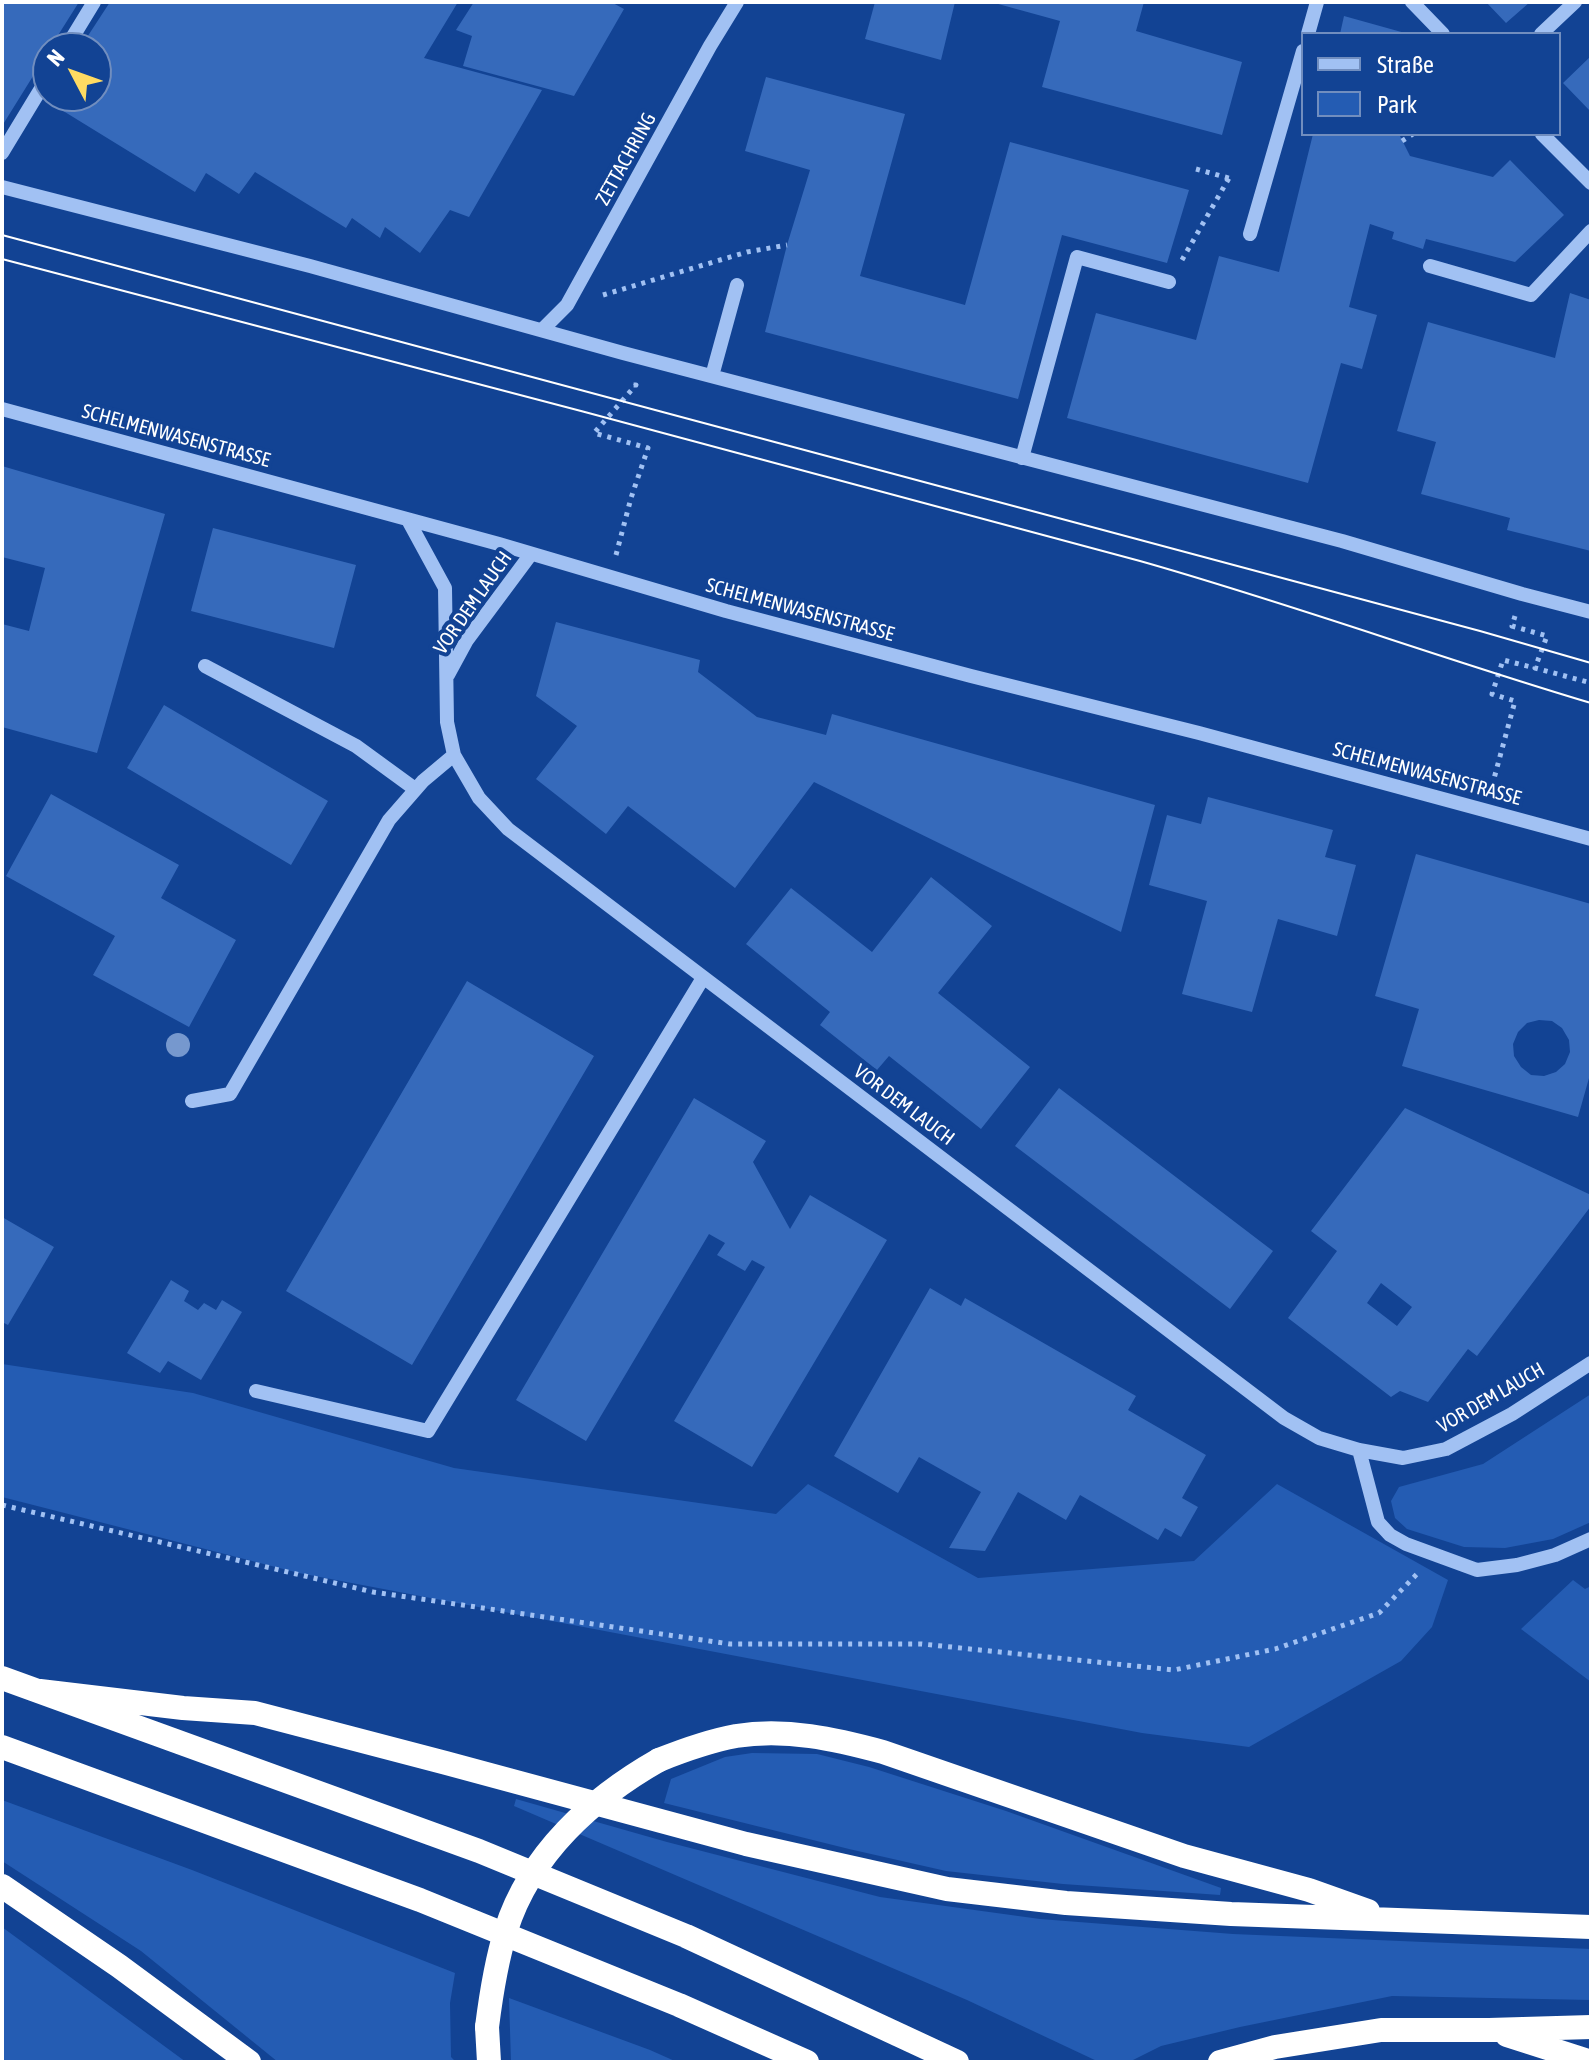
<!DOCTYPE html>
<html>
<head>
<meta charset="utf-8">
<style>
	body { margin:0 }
	#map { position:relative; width:1593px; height:2064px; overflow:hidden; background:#124394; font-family:"Asap Condensed",sans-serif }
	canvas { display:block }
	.frame { position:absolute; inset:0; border:4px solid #fff; pointer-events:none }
	.legend { position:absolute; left:1301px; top:32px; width:260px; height:104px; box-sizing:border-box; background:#124394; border:2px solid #718ebf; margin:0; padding:10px 14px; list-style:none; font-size:24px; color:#fff }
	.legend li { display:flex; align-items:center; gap:16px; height:40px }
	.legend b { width:40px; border:2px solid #718ebf }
	.north { position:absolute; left:32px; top:32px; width:80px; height:80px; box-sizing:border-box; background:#124394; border:2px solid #718ebf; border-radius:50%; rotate:311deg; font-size:22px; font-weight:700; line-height:32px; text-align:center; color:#fff }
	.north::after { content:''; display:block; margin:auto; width:28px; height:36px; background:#ffdb62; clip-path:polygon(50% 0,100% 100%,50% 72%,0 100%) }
</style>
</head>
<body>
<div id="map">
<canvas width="1593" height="2064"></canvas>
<div class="frame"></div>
<ul class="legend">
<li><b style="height:10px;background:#a1c1f3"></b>Straße</li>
<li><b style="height:22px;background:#245cb3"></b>Park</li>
</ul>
<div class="north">N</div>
</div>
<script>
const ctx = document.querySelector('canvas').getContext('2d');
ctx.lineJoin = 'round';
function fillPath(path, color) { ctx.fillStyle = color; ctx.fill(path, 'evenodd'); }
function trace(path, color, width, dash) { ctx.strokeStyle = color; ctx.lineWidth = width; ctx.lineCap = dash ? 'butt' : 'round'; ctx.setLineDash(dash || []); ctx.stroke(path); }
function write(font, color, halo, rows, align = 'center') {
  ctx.font = font + ' "Asap Condensed",sans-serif'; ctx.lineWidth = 8; ctx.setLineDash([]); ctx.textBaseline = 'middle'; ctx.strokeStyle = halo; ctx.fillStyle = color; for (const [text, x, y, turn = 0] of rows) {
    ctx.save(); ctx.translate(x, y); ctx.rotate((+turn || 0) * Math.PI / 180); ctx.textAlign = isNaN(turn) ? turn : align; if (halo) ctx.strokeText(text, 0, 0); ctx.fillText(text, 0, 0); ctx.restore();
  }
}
const green = new Path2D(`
	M2,1364L193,1393L454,1468L776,1514L808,1484L978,1578L1194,1561L1277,1484L1448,1580L1432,1627L1401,1661L1249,1747L1142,1733L299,1573L2,1497Z
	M1591,1394V1522L1553,1539L1505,1548L1464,1547L1407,1529L1395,1518L1391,1501L1399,1487L1483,1464Z
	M1573,1580L1585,1589L1591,1586V1682L1521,1629Z
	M752,1753L817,1754L869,1767L1006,1811L1221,1888L1220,1895L1063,1884L946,1871L849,1849L664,1803L671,1779L725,1757Z
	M516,1799L667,1842L880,1897L1040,1919L1233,1934L1591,1949V2000L1392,1996L1240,2027L1161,2046L1129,2062H1099L967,2000L514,1806Z
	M2,1800L192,1870L455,1973L450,2003L451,2057L456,2062H278L141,1951L2,1861Z
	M2,1927L186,2062H2Z
	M509,1998L650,2050L677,2062H511Z`);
const building = new Path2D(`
	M2,2H79L50,48H48V52L2,126Z
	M110,2H458L424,58L542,90L469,217L450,210L420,253L385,227L380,238L352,218L346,228L255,172L239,194L206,173L195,192L47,101L50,96H96V48H80Z
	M474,2H611L624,9L574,96L463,66L472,36L456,30Z
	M875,2H955L941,60L865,39Z
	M991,2H1144L1136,31L1242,62L1222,135L1042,87L1060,21Z
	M1486,2H1530L1506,23Z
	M1344,16L1405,33V34H1340Z
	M1591,56V112L1563,83Z
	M766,77L905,114L860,276L965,305L1010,142L1189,190L1167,263L1062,235L1018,399L765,332L787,245L810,170L745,151Z
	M1313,134H1399L1410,156L1493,177L1510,160L1564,215L1515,262L1426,239L1423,249L1392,239L1394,232L1370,224L1349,307L1377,315L1362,369L1341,363L1308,483L1067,418L1096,313L1196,340L1219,256L1279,272Z
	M1570,293L1591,300V551L1507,530L1510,518L1421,494L1436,442L1397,431L1428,322L1555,358Z
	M2,466L165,514L97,753L2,727V624L29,631L45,568L2,557Z
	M213,528L356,565L334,648L191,611Z
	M556,622L700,660L698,672L757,717L826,735L832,714L1155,805L1121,932L814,782L735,888L628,806L606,834L536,779L577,726L536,696Z
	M164,705L328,801L291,865L127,768Z
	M51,794L179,865L161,898L236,940L189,1027L93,975L115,936L6,876Z
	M1208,797L1333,830L1325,857L1356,865L1337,936L1278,919L1252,1012L1182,994L1207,901L1149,885L1167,815L1201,824Z
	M1416,854L1591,904V1071L1578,1117L1402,1066L1419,1009L1375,996ZM1539,1020L1552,1021L1562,1028L1569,1040L1570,1052L1565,1064L1556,1072L1544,1076L1531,1075L1521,1067L1514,1056L1513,1044L1518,1032L1527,1023Z
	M931,877L992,926L938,993L1030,1067L981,1129L889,1056L877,1070L820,1025L830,1012L746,944L791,888L872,952Z
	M467,981L594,1056L412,1365L286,1291Z
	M1059,1088L1273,1251L1230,1309L1015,1146Z
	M694,1098L766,1141L753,1162L790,1229L810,1195L887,1240L752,1467L674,1421L765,1267L752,1260L745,1271L717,1255L725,1243L709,1234L586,1441L516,1400Z
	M1405,1108L1591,1195V1206L1477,1356L1468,1349L1428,1402L1400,1391L1391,1397L1288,1318L1337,1251L1311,1231ZM1381,1283L1412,1307L1397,1326L1367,1303Z
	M2,1217L54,1247L8,1325L2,1322Z
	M171,1280L189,1291L184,1301L198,1310L204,1303L216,1310L222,1300L242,1312L201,1380L168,1361L160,1373L127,1353Z
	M930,1288L961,1306L965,1298L1136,1396L1128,1410L1206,1455L1182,1498L1198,1507L1181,1537L1165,1528L1158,1540L1080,1495L1066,1520L1018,1492L985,1551L949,1548L981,1492L919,1457L898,1493L834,1456Z`);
const path = new Path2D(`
	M1402,141L1413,134
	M1196,169L1232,179
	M1182,260L1229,178
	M603,295L747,252L787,245
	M616,555L631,498L648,448L594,433L636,385H633
	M1515,616L1512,626L1547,636L1535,668L1591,683
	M1492,786L1515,701L1492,694L1503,660L1535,668
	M2,1505L373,1592L730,1644H922L1174,1670L1275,1649L1379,1613L1417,1574`);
const minor = new Path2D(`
	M1412,2L1443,34
	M1308,34L1317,2
	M1541,34L1575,2
	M66,48L94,2
	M1542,134L1591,183
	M2,153L48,77
	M2,187L310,266L623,353L1342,541L1522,594L1591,612
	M1250,234L1303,51
	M1430,266L1531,295L1591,231
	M542,330L567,305L710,46L737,2
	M712,376L737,285
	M2,409L499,544L726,611L971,676L1199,733L1591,839
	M1022,458L1077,257L1169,282
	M408,520L445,588L447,722L454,755L479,798L508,829L1284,1418L1319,1438L1359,1450L1403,1458L1446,1449L1512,1414L1591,1363
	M205,666L356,746L415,789
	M448,675L467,640L531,554
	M192,1101L230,1094L389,820L423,781L454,755
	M256,1391L428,1431L703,978
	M1359,1450L1378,1522L1390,1535L1406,1544L1477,1570L1517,1565L1555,1555L1591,1539`);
const highway = new Path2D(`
	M2,1678L479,1851L686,1936L957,2062
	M40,1691L183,1708L255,1713L446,1763L746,1844L947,1889L1066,1903L1231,1914L1591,1927
	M2,1747L420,1900L679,2005L807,2062
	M659,1760C684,1750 709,1741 736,1736C786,1728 835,1739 883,1752L1184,1856L1309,1890L1368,1911
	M2,1886L119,1966L249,2062
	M487,2027L489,2062
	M1507,2035L1591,2062
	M1220,2062L1275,2047L1381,2030H1489L1591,2027`);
const tram = new Path2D(`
	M2,235L1480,631L1591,663
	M2,259C381,359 762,457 1140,561C1292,604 1440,658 1591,703`);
const highwayBridge = new Path2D(`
	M487,2027C491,1995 496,1962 506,1930C530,1854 592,1798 659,1760`);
const trees = [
	[178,1045]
];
const streetNames = [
	["ZETTACHRING",626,159,-61],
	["SCHELMENWASENSTRASSE",176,436,15],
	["VOR DEM LAUCH",473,603,-55],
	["SCHELMENWASENSTRASSE",800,610,15],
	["SCHELMENWASENSTRASSE",1427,774,15],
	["VOR DEM LAUCH",904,1105,37],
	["VOR DEM LAUCH",1491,1398,-30]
];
fillPath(green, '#245cb3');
fillPath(building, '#366abb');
trace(path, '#a1c1f3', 5, [4, 6]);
trace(minor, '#a1c1f3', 14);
trace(highway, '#fff', 24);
trace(tram, '#fff', 2);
trace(highwayBridge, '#fff', 24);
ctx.fillStyle = '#7698ce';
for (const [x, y] of trees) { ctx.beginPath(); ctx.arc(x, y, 12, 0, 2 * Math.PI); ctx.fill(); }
write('20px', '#fff', '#124394', streetNames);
</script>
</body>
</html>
